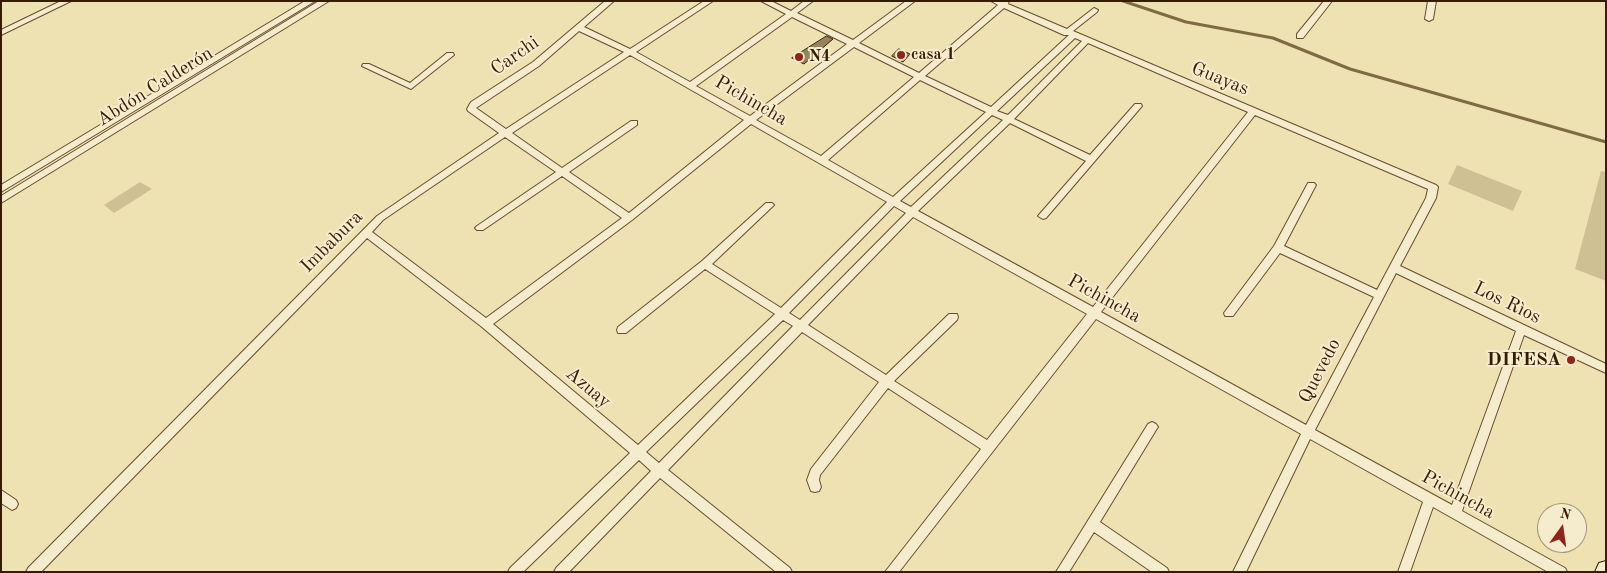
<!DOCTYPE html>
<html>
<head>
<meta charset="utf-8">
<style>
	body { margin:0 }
	#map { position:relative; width:1607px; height:573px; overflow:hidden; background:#efe2b2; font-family:"Old Standard TT",serif }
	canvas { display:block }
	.frame { position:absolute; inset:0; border:2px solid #351b00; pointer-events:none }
	.north { position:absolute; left:1537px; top:503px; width:50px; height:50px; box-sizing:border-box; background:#f5eccd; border:1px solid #a8987b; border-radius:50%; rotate:14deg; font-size:14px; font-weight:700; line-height:20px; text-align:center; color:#351b00 }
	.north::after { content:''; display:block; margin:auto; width:18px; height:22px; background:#8f2418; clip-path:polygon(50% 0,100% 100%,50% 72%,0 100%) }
</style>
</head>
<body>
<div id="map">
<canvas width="1607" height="573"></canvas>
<div class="frame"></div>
<div class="north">N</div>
</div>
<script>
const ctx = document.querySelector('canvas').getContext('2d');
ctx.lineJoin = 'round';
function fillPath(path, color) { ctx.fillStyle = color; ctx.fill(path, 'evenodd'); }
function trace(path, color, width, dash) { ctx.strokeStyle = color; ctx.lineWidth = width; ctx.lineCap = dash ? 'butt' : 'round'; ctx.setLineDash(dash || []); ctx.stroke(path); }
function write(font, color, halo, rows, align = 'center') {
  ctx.font = font + ' "Old Standard TT",serif'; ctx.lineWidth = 4; ctx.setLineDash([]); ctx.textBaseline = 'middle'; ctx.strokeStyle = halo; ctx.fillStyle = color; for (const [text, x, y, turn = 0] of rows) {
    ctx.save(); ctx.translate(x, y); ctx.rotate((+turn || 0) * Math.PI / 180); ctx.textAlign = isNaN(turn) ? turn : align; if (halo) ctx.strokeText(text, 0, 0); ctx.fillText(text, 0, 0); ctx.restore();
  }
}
const green = new Path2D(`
	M1457,165L1522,191L1513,211L1448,184Z
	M1601,171L1606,172V281L1575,269Z
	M140,182L152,189L114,213L104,205Z`);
const stream = new Path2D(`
	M1123,1L1186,22L1273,38L1350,69L1606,142`);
const building = new Path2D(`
	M827,36L833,39L804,64L792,58Z
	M899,49L910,54L903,62L892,56Z`);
const street = new Path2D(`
	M61,1H71L1,35V30Z
	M305,1H315L1,192V185Z
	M319,1H329L1,203V196Z
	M605,1H614L584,27L630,49L704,1H713L636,52L690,82L786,14L761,1H771L791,11L804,1H813L797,13L853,40L906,1H915L859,43L919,73L998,5L991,1H1009L1008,4L1067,29L1094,8L1098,10L1097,12L1073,31L1436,185L1438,187L1436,198L1400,266L1606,364V373L1524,335L1462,511L1565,568L1567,572H1548L1433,507L1410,572H1398L1423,502L1310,439L1246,572H1233L1301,434L1096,319L899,572H885L981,449L888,388L820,475L819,480L821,487L819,491L815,492L811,491L807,480L811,469L879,382L802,332L668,470L790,568L792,572H776L660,478L569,572H554L556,568L651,471L639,460L523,572H508L510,568L630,453L482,327L367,238L41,572H26L28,568L377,216L499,133L468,111L467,109L471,102L533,62ZM1004,8L1064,35H1069L991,107L925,76ZM792,17L847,44L750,116L696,86ZM579,31L624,52L506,129L476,108L539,66ZM1075,38L1082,41L1008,115L997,111ZM1088,43L1248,112L1093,307L918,211L1010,123L1086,161L1038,216L1043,219L1046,218L1142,106L1141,104H1135L1090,155L1014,119ZM854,47L914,77L821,156L756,120ZM630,55L744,120L629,213L569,172L637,125V121H631L562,168L512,133ZM920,80L986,112L893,197L828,160ZM992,115L1003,120L911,207L900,201ZM1255,115L1428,189L1426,198L1377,290L1284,246L1316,185L1314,183H1308L1274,246L1224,313L1225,316H1233L1280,253L1374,297L1306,425L1101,312ZM751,124L887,202L781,308L712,264L772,207L774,205L772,203H766L702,261L618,327L617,330L618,333H626L705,269L775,314L638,445L493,324L632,220ZM505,137L556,172L477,226L475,228L477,230H483L562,176L622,218L486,318L372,232L383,220ZM894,206L906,213L800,320L789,313ZM913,217L1087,314L987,440L894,381L957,320L958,317L957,314H949L886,375L808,325ZM1396,273L1516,331L1452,505L1315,430ZM783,320L793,326L659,463L646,452Z
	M1324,1H1332L1303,38H1297V34Z
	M1428,1H1436L1433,19L1429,21L1425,19Z
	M447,53H453L454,55L411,89L362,66L363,64H369L410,83Z
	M1152,422L1156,424L1158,427L1156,430L1100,522L1167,568L1169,572H1152L1094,532L1069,572H1056L1148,424Z
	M1,490L16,500L18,504L16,508L12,510L1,503Z`);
const secondary = new Path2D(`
	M1606,561V572H1595L1599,563Z`);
const markers = [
	[901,55,5,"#8f2418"],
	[799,57,5,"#8f2418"],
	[1571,360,5,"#8f2418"]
];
const farPoinames = [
	["casa 1",911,55],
	["N4",809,57]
];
const streetNames = [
	["Carchi",515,56,-35],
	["Guayas",1220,79,22],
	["Abdón Calderón",155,87,-32],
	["Pichincha",751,101,30],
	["Imbabura",332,242,-45],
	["Pichincha",1104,299,29],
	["Los Rìos",1507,303,26],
	["Quevedo",1320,371,-63],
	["Azuay",588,388,40],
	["Pichincha",1458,495,29]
];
const poiNames = [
	["DIFESA",1561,360]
];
fillPath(green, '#cfc094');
trace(stream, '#7f6a46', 3);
fillPath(building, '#96825d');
trace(building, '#351b00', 1);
trace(street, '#644d2c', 2);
trace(secondary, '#351b00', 2);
fillPath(street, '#f5eccd');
fillPath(secondary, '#f5eccd');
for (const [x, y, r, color] of markers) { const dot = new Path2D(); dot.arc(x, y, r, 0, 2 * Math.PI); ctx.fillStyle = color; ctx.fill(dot); trace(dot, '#f5eccd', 2); }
write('bold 16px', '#351b00', '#f5eccd', farPoinames, 'left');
write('19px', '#351b00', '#f5eccd', streetNames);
write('bold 19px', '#351b00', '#f5eccd', poiNames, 'right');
</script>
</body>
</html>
